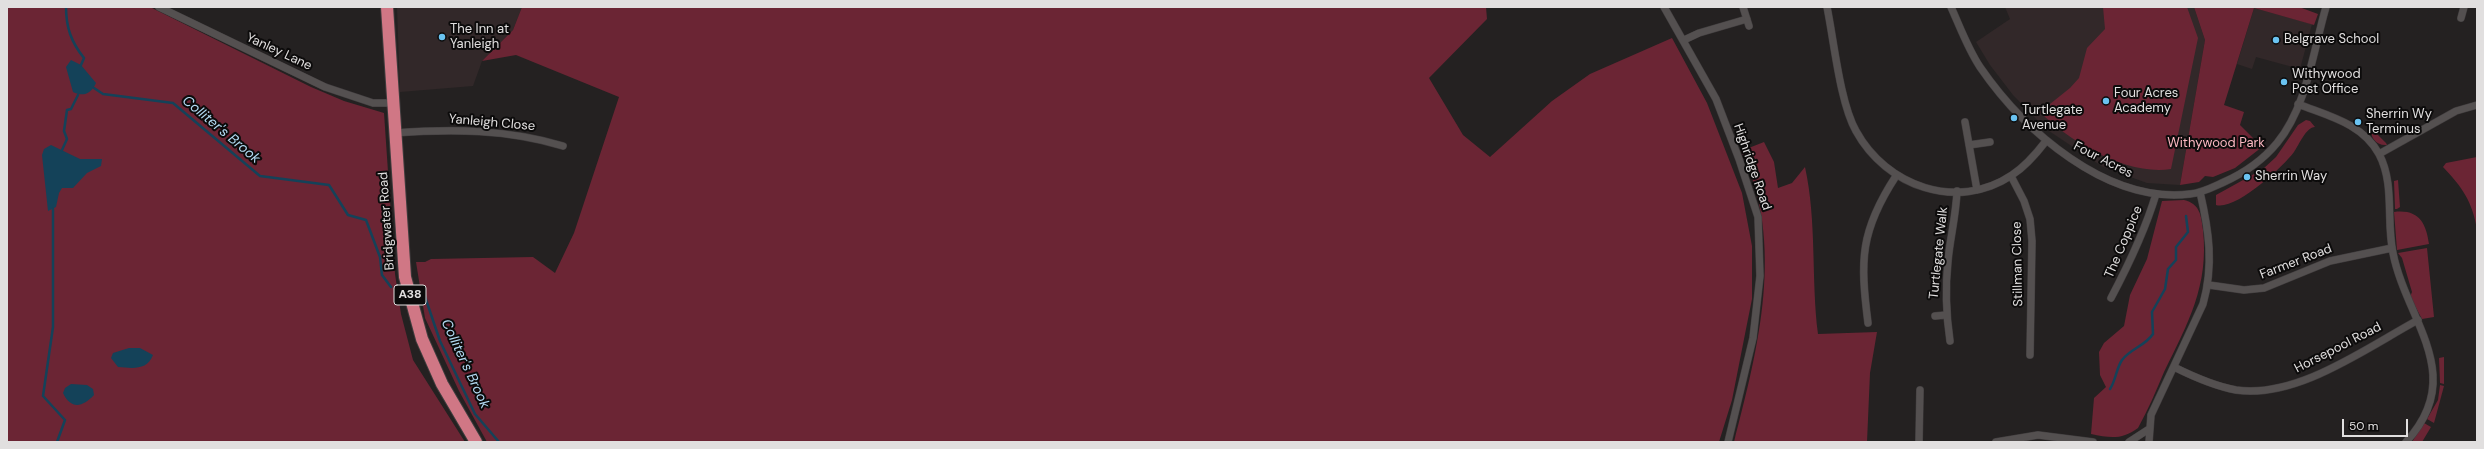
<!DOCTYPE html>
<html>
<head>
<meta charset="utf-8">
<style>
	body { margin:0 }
	#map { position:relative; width:2484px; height:449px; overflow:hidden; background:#242121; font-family:"DM Sans",sans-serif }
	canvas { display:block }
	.frame { position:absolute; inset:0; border:8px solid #e1dfdf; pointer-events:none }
	.scale { position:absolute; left:2342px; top:419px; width:66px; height:18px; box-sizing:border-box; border:2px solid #e1dfdf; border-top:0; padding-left:5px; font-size:12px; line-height:14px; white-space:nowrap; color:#e1dfdf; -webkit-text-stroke:3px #0c0b0b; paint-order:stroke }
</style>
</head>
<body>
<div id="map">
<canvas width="2484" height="449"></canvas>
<div class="frame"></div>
<div class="scale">50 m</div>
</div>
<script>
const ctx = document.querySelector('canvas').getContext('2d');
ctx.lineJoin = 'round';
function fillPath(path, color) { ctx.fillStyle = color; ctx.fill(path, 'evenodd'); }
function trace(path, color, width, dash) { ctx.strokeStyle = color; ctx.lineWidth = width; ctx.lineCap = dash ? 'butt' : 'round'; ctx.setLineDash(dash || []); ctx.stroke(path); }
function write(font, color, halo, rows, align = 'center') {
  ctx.font = font + ' "DM Sans",sans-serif'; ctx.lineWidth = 4; ctx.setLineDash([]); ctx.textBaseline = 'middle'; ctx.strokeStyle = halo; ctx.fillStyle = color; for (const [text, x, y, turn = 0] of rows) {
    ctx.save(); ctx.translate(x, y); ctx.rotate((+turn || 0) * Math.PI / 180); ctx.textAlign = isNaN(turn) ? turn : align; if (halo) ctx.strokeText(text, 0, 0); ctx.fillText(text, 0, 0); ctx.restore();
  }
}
const built = new Path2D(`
	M397,7H522L513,30L482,61L473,86L400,92Z
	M2005,7H2194L2205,40L2180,185L2147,183L2103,167L2046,129L2013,95L1990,65L1976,42L2010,19Z
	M2254,8L2312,24L2300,69L2256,57L2252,69L2237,64Z`);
const green = new Path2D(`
	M7,7H150L311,87L344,101L384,113L395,274L401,314L413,360L465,442H7Z
	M522,7H1486L1487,19L1429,78L1463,135L1490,157L1552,101L1590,74L1672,38L1707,103L1742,193L1752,246V299L1746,329L1732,400L1719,442H487L459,391L425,318L416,262H425L431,259L533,257L555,273L574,233L619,97L516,55L482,61L513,30Z
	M2103,7H2187L2198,38L2171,169C2127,176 2070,142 2040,112L2070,88L2079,78L2087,48L2105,29Z
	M2194,7H2299L2318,14L2314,25L2254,8L2224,105L2244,112L2240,125L2262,147L2235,168L2213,177L2205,176L2199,182L2180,185L2205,40Z
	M2306,120L2310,121L2315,127C2306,127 2299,145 2294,152C2283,167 2235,211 2216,205V195L2263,169L2276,157L2298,125Z
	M2371,128L2386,143L2387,145C2376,146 2370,137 2371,128Z
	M1764,142L1774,162L1778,188L1792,183L1805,167C1817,221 1811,279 1818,334L1877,332L1870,373L1867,442H1734C1758,349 1786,243 1741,151Z
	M2477,157V229C2472,201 2462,187 2443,167L2446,163Z
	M2398,180L2400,207L2397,209H2395L2394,181Z
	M2184,200C2200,204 2201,215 2203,230C2209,286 2188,323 2164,372C2156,391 2148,410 2138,428C2122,440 2110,438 2091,434L2094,398L2106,387L2100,375L2099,352L2104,343L2124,326L2130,295L2147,259L2162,201Z
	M2394,212C2419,209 2426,223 2429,244L2397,250Z
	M2427,248L2434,317L2422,319L2410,297L2412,292L2402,258L2398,253Z
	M2444,357V384L2440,383L2439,358Z
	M2440,385L2444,386L2434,423L2427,419L2438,400Z
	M2424,423L2431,427L2422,442H2412Z`);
const water = new Path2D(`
	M71,60L81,65L96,83C91,94 83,97 73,92L66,67Z
	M51,145L80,159H102L101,166L87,173L73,188H62L59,193L56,207L48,211L42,155L44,149Z
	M129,348H140L153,355C147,371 132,368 118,367L111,358L113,353Z
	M71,384L87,385L93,389L94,395C83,407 71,410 63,393L65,388Z`);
const stream = new Path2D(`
	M66,7C66,27 71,42 84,58L81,65
	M94,88L103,94L173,103L260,176L329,185L348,215L366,220L380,257L382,275L391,287
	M62,150L67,139L64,131L67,110L71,109L78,95
	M53,209V327L43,396L65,420L57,442
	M422,288L440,341L475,414L499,442
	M2110,389C2116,380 2116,369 2122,360C2130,349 2145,346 2153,334L2152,312L2165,289L2168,269L2176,260V247L2188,232L2186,216`);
const street = new Path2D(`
	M159,7L325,87L373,103H392
	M1664,7L1716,99L1739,159L1758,217L1760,276L1753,338L1728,442
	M1743,7L1749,26
	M1827,7C1834,41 1840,103 1856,131C1886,186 1957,212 2012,175C2026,166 2036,154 2046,141
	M1951,7C1960,27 1968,49 1980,67C2024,131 2107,204 2190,194C2202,193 2213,187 2224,182C2244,173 2263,160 2277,143C2307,107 2313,51 2326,7
	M2461,18L2464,7
	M1684,40L1699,33L1747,19
	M2298,104C2328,116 2362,123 2379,154C2395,184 2386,221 2393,253C2406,320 2468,375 2406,442
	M1965,122L1977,190
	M394,133C452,129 507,129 563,146
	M1969,145L1990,142
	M2379,154L2456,111L2477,105
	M2011,176L2024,201L2030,219L2032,241L2030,355
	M2209,285L2244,290L2264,288L2330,261L2392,248
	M2111,298C2129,264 2145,231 2156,194
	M1935,316L1946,315
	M1868,323C1860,260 1860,231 1896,176
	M1950,341C1946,314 1945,289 1948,261C1950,238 1956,216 1957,191
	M2174,367C2194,377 2214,386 2236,390C2297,399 2366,348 2418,320
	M1919,442L1920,390
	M1996,442L2038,435L2093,442
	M2129,442L2149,429
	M2149,442L2151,415L2203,304C2214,265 2209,231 2200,192`);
const highway = new Path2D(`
	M387,7L405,277L422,339L442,384L476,442`);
const markers = [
	[442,37,4,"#6ac3f1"],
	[2276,40,4,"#6ac3f1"],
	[2284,82,4,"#6ac3f1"],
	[2106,101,4,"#6ac3f1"],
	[2014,118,4,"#6ac3f1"],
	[2358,122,4,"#6ac3f1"],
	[2247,177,4,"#6ac3f1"]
];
const shields = [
	[410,295,32]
];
const shieldNames = [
	["A38",410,295]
];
const poiNames = [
	["The Inn at",450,30],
	["Yanleigh",450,45],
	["Belgrave School",2284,40],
	["Withywood",2292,75],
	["Post Office",2292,90],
	["Four Acres",2114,94],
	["Academy",2114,109],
	["Turtlegate",2022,111],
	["Avenue",2022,126],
	["Sherrin Wy",2366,115],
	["Terminus",2366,130],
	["Sherrin Way",2255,177]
];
const streetNames = [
	["Yanley Lane",279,52,25],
	["Yanleigh Close",492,123,5],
	["Four Acres",2103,160,27],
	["Highridge Road",1752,167,71],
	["Bridgwater Road",387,221,-94],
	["The Coppice",2124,242,-67],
	["Turtlegate Walk",1939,253,-84],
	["Farmer Road",2296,262,-21],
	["Stillman Close",2018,264,-91],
	["Horsepool Road",2338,348,-27]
];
const parkNames = [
	["Withywood Park",2216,144]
];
const waterNames = [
	["Colliter's Brook",221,130,40],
	["Colliter's Brook",465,364,65]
];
fillPath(built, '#322829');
fillPath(green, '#6b2534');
fillPath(water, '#144259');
trace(stream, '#144259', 2.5);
trace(street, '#403d3e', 8);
trace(highway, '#403d3e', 14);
trace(street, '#545050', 7);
trace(highway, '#d07785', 12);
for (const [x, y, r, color] of markers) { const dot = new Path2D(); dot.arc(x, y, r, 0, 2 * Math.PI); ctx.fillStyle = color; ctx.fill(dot); trace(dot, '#0c0b0b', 1.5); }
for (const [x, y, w] of shields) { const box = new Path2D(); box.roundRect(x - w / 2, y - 10, w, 20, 3); ctx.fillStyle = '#0c0b0b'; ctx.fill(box); trace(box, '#e1dfdf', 1); }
write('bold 12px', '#e1dfdf', null, shieldNames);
write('13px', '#e1dfdf', '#0c0b0b', poiNames, 'left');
write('13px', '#e1dfdf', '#0c0b0b', streetNames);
write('13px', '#fdb8c2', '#0c0b0b', parkNames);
write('italic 14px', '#b2daf2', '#0c0b0b', waterNames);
</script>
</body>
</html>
